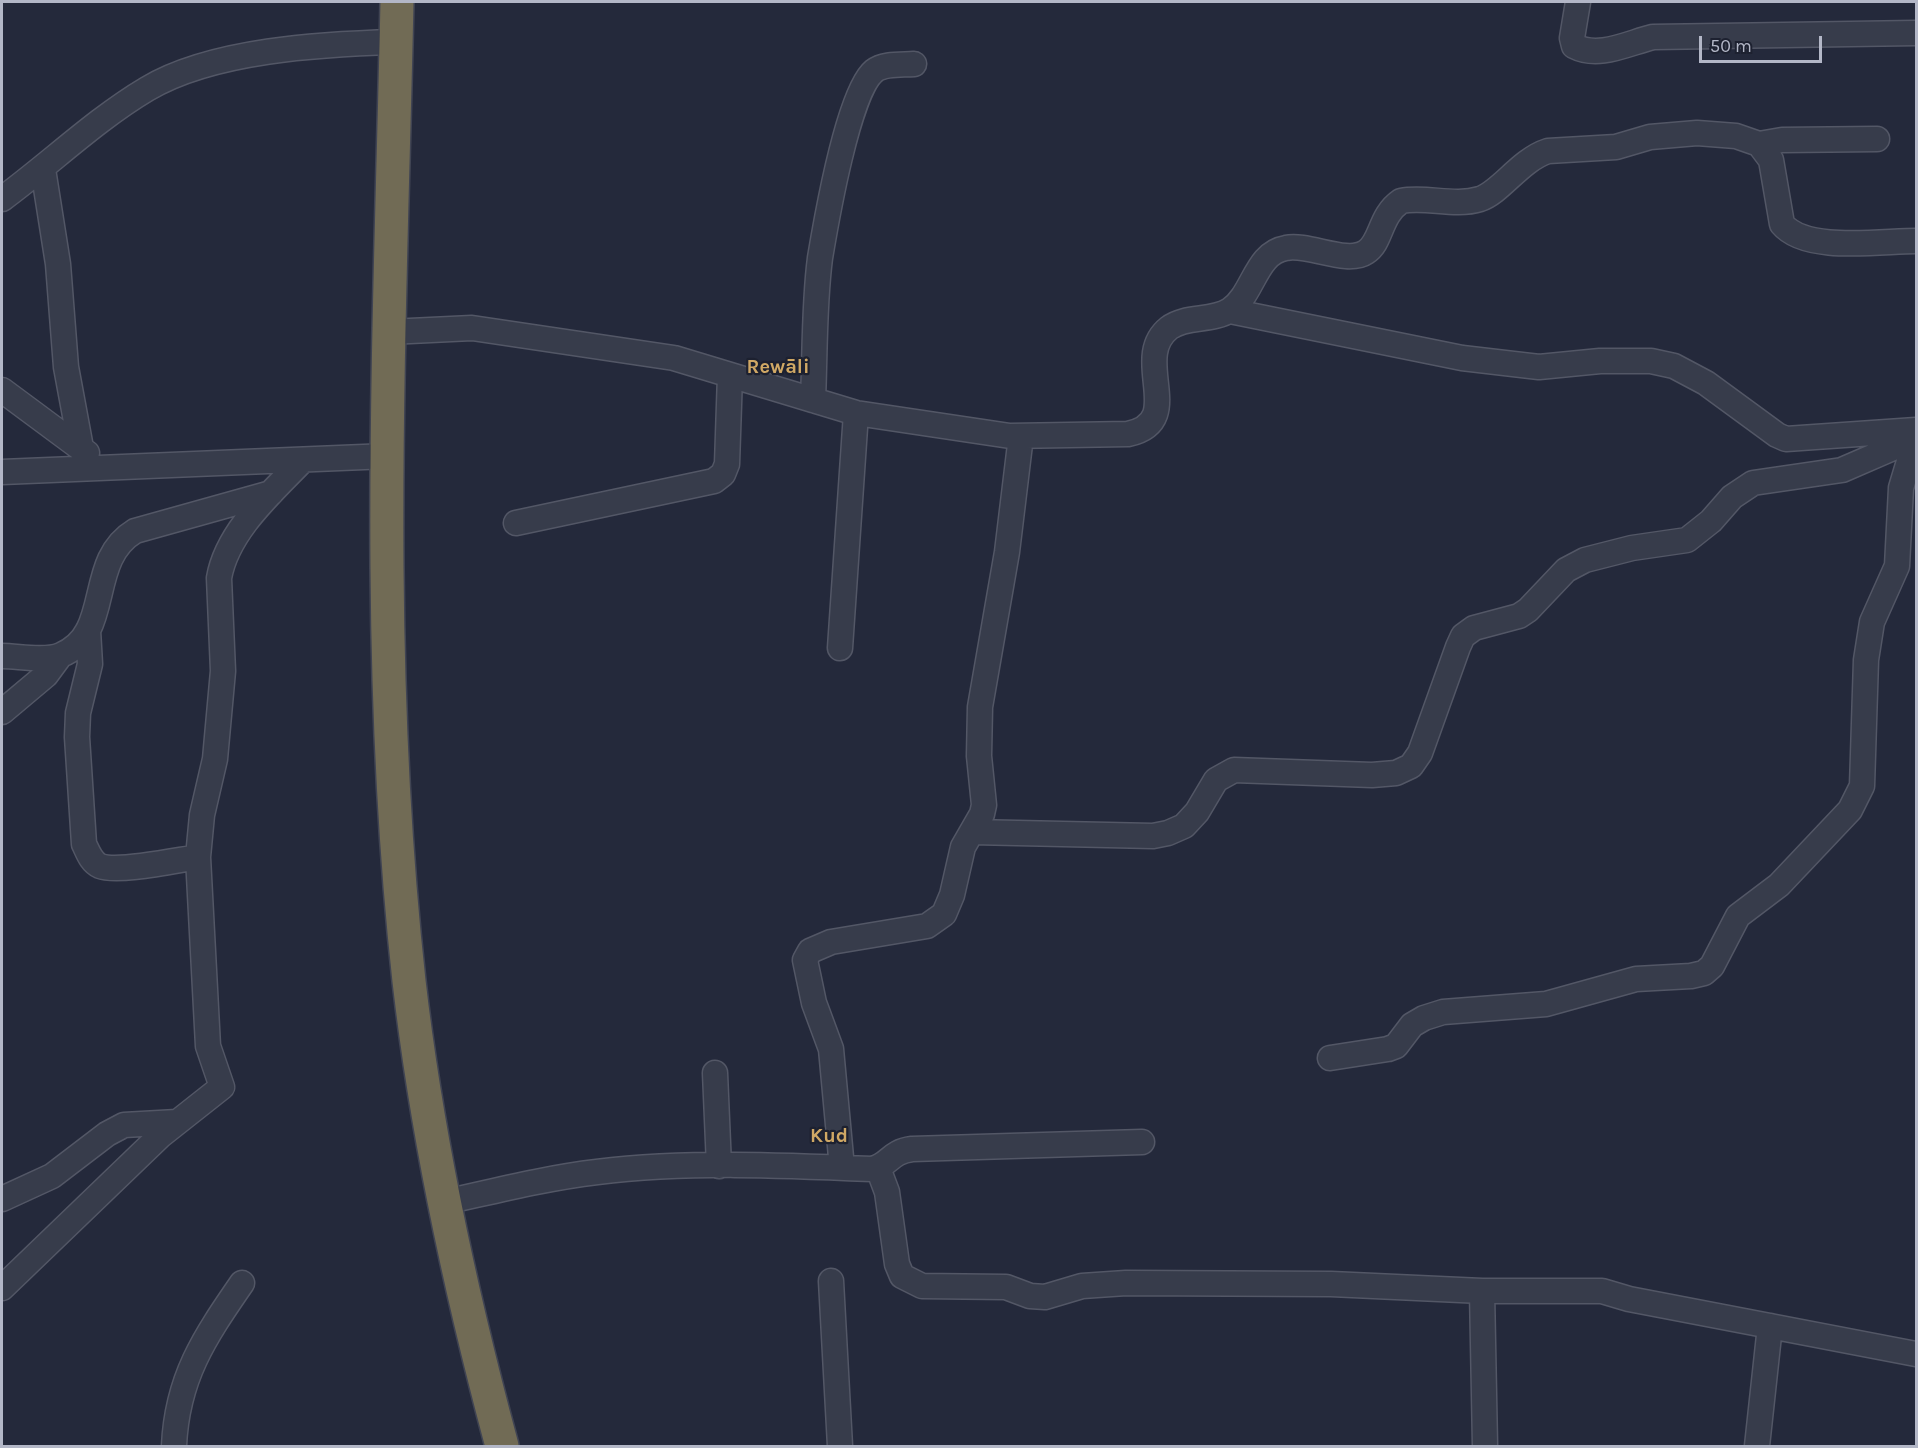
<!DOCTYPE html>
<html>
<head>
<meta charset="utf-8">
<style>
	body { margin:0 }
	#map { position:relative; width:1918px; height:1448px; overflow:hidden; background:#24293b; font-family:Karla,sans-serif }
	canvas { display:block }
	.frame { position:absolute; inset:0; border:3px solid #b3b7c7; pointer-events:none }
	.scale { position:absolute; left:1699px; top:36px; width:123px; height:27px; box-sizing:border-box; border:3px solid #b3b7c7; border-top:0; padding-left:8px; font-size:18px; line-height:21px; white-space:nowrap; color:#b3b7c7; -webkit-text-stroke:4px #1d2130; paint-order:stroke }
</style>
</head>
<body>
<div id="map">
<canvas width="1918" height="1448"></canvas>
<div class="frame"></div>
<div class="scale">50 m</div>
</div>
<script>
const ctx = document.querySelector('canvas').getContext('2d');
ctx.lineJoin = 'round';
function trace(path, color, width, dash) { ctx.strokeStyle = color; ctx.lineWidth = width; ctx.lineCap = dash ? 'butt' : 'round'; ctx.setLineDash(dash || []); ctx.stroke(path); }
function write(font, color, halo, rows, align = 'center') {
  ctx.font = font + ' Karla,sans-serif'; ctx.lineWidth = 4.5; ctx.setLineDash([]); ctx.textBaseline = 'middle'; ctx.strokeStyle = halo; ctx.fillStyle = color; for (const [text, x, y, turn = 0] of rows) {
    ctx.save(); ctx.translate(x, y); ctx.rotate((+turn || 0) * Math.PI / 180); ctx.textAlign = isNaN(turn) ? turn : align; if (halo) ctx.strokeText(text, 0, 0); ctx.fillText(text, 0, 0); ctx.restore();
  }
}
const minor = new Path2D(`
	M1578,2L1572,38L1574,46C1599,59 1628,43 1653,37L1916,33
	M1759,144L1782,140L1877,139
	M43,169L58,264L66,367L81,448
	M2,199C51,163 95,120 147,89C212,50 322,44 396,42
	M1230,311L1462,358L1539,367L1600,361H1651L1674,366L1706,383L1777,435L1786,439L1916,430
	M389,332L472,328L674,358L856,413L1010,436L1128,434C1188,421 1130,359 1169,328C1186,315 1212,322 1230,310C1254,294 1255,253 1286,248C1308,243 1347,265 1366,252C1382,242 1379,216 1401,201C1427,196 1454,207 1480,199C1501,192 1520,160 1548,151L1616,147L1650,137L1697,133L1736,136L1759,144L1771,160L1782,224C1806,253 1881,241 1916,241
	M2,390L87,453
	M813,400C815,353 814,304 820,258C826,222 848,92 874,71C884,63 902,65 914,64
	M2,472L388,456
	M516,523L714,481L723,474L727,464L730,375
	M88,630L90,664L78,713L77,737L84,844C88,852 91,862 100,866C118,873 177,860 198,857
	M840,648L856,413
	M2,656C19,656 45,662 61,655C114,633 85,561 135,531L271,493
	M2,712L46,675L60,656
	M972,832L1153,836L1168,833L1184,826L1197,812L1216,780L1234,770L1372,775L1396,773L1411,766L1420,753L1458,647L1463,636L1474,628L1519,616L1528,610L1566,570L1585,560L1632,548L1687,540L1711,521L1732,497L1753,483L1842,470L1916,438
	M1330,1058L1388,1049L1396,1046L1412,1025L1424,1018L1443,1012L1546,1004L1636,979L1691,976L1704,973L1712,966L1738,916L1779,885L1850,810L1862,786L1866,660L1872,622L1897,566L1901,488L1916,438
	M715,1073L719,1166
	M842,1168L831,1049L814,1003L805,960L810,951L831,942L927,926L944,914L952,895L963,847L982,814L984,805L979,756L980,707L1007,552L1021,436
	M878,1168L887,1192L897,1264L902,1276L922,1286L1006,1287L1030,1296L1045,1297L1082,1286L1126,1283L1331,1284L1482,1291H1602L1629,1299L1916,1354
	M2,1199L52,1176L107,1134L124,1125L177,1122
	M445,1202C495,1191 546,1178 597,1172C688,1161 781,1165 872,1169C890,1165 889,1152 912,1149L1142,1142
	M831,1281L840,1446
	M2,1288L160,1136L222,1087L208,1046L198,857L202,815L215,759L223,671L219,578C227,532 270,494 301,462
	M1482,1291L1485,1446
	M174,1446C177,1378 204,1338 242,1283
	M1757,1446L1770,1326`);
const highway = new Path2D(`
	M397,2C390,326 373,657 409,981C427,1138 461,1294 502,1446`);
const neighbourhoodNames = [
	["Rewāli",778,367],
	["Kud",829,1136]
];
trace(minor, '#535766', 27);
trace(highway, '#404453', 36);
trace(minor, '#373c4b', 24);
trace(highway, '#716b55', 33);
write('bold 20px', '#d0a865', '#1d2130', neighbourhoodNames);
</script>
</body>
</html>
